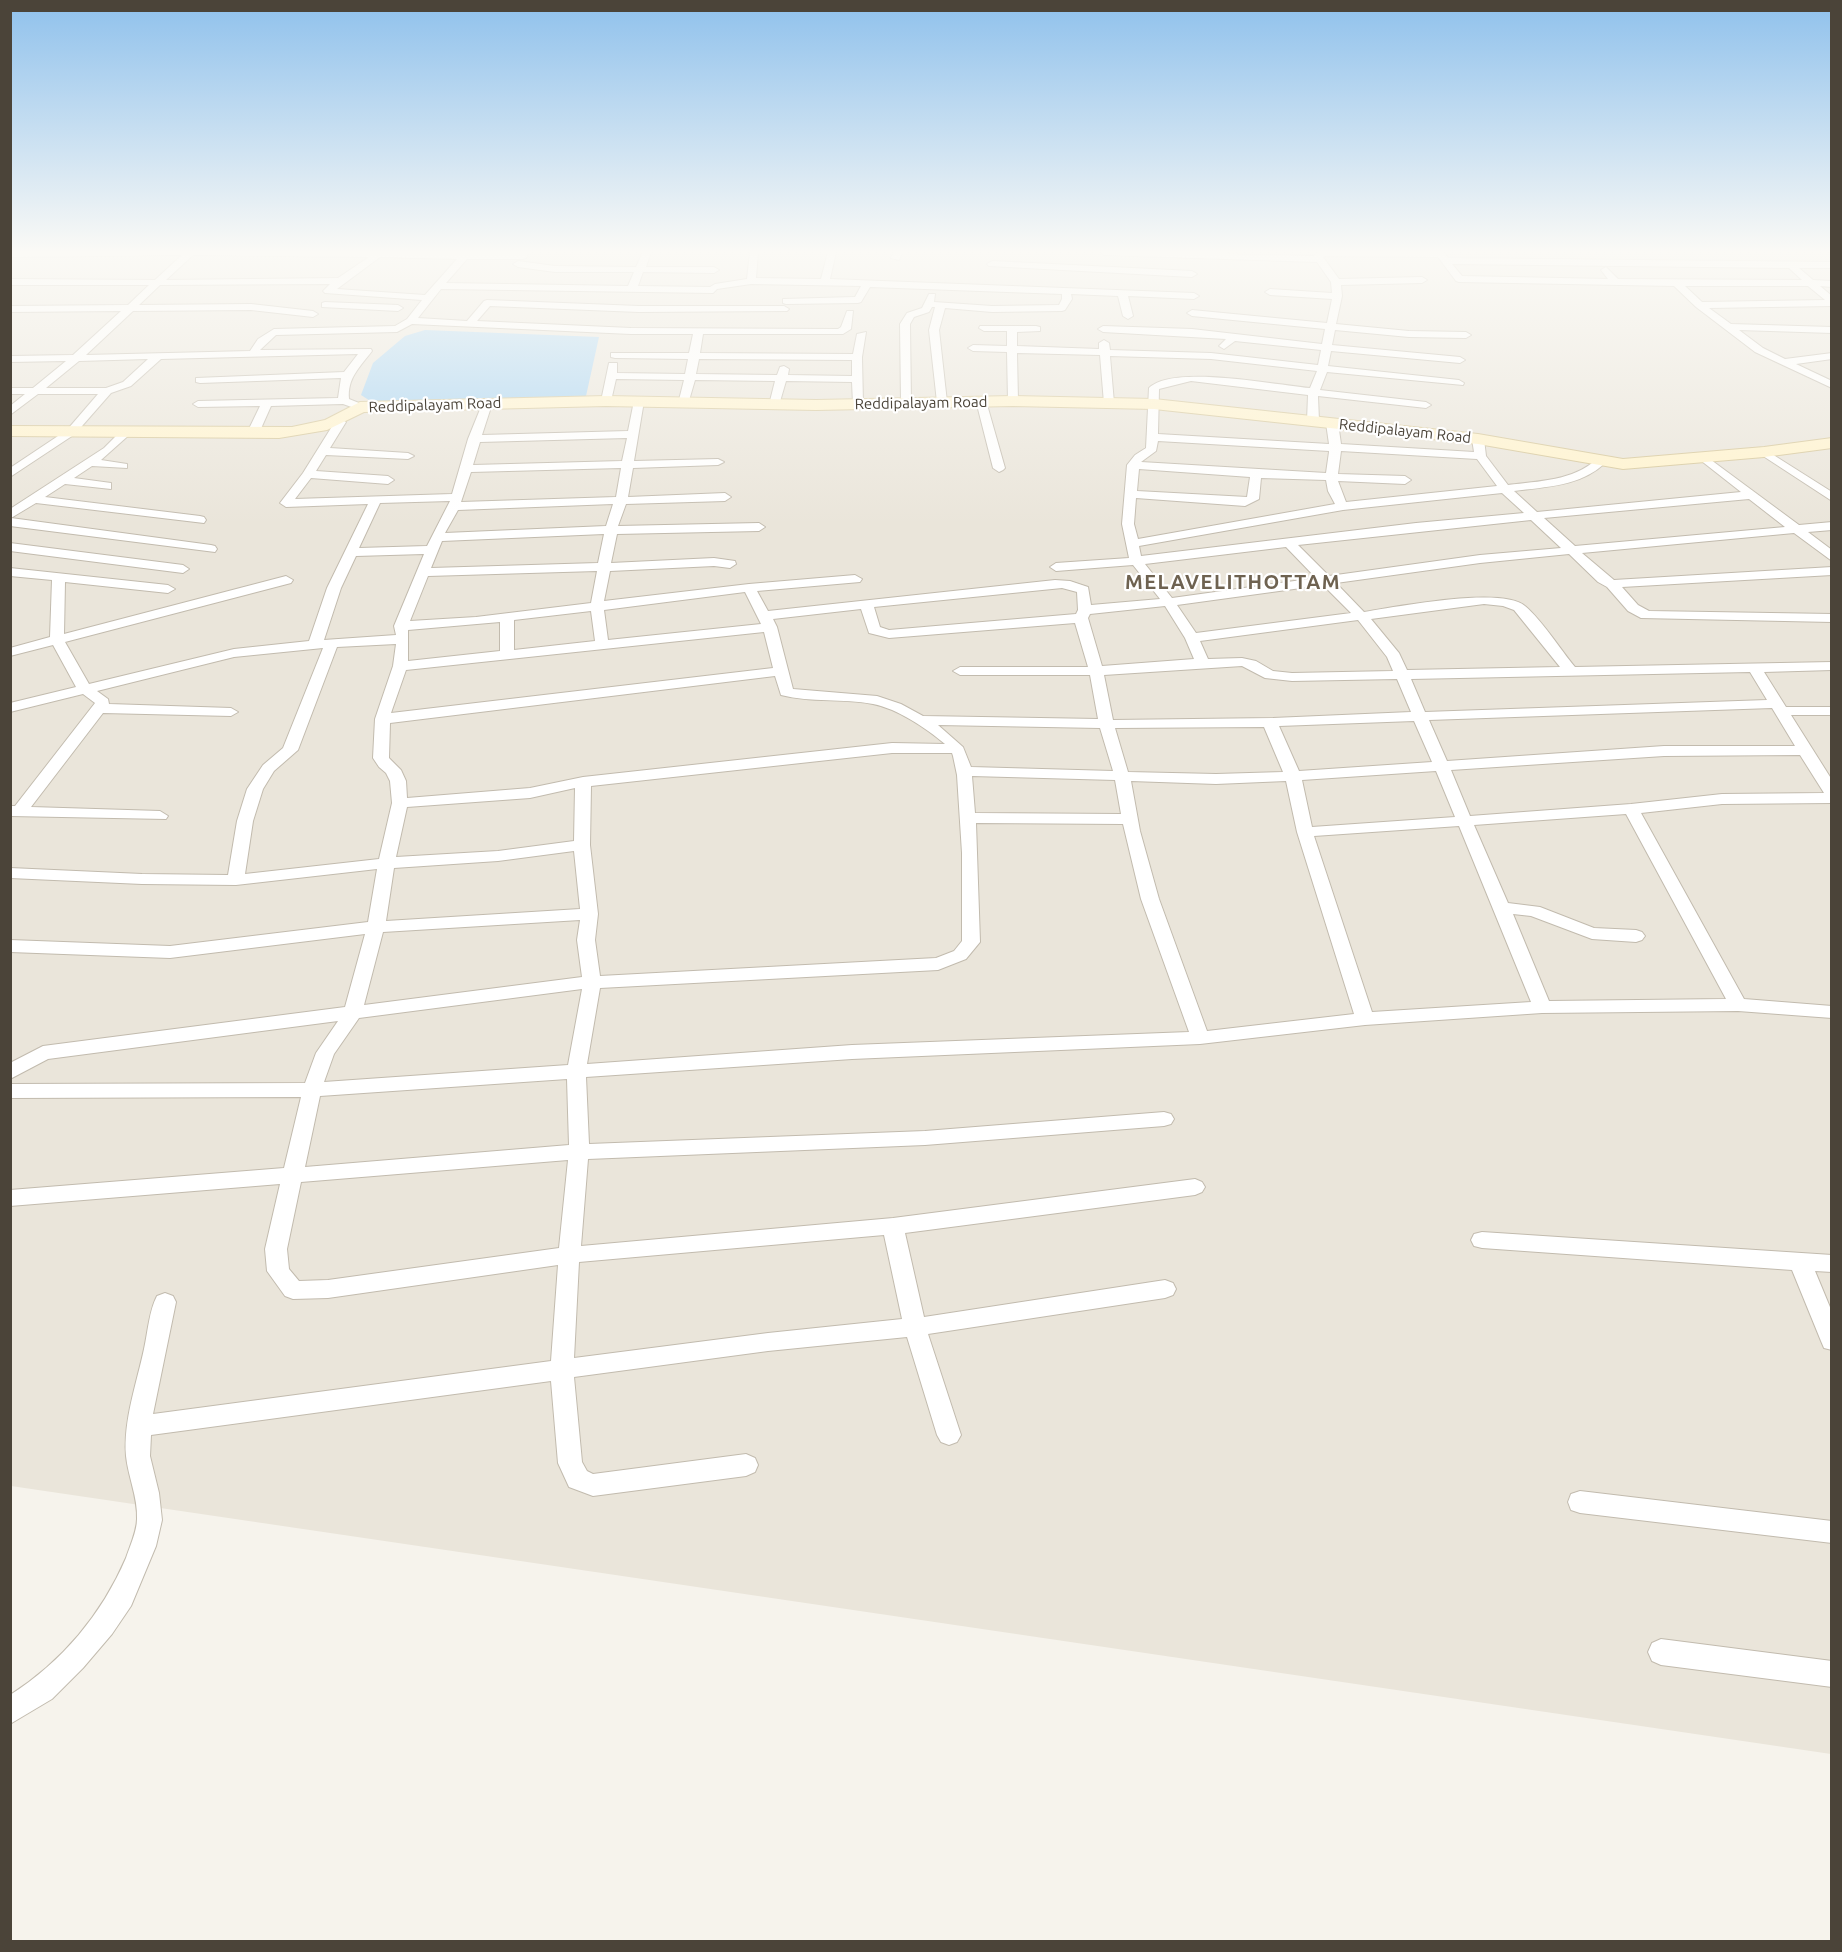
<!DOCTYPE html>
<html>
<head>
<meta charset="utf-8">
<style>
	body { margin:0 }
	#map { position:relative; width:1842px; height:1952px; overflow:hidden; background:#f6f3ec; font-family:Ubuntu,sans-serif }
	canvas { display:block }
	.frame { position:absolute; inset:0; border:12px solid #4b4439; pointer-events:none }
</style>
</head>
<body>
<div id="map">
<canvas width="1842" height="1952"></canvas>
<div class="frame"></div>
</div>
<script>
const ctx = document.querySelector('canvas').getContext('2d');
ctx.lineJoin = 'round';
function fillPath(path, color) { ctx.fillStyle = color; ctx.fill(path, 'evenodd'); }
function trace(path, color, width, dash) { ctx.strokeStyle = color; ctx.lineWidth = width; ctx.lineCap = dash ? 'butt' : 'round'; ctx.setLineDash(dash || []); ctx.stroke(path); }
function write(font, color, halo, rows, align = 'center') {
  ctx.font = font + ' Ubuntu,sans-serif'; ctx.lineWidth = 4.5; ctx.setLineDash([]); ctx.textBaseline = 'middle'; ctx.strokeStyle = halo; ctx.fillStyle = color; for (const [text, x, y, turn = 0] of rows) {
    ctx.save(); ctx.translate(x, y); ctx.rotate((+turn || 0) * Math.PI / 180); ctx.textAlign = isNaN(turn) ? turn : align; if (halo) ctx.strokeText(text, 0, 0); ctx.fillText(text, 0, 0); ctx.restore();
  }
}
const residential = new Path2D(`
	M11,252H1831V1754L11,1486Z`);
const water = new Path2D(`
	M425,330L599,337L586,396L375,404L361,395L373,363L405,336Z`);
const minor = new Path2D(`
	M10,252H529L526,258L523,259H467L446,283L628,286L634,272H555L518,267L513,264L518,261L555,266L636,267L643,252H651L646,267H714L719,270L714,273L643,272L638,286L710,287L715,284L747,279L750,252H758L756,278L821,279L828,252H836L830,279L1194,293L1199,296L1194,299L1128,296L1133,316L1128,319L1123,316L1118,296L1071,294L1072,299L1065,310L1062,311L992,312L945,308L939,330L947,402L942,405L937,402L929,330L935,307H932L929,312L914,317L910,324L911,403L906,406L901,403L900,324L907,313L922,308L929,294H935L934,302L992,306L1059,305L1062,299V294L870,287L861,302L858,303L786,304L783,303V299L855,297L861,286L751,284L717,289L713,293L441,289L418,318L467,321L484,301L487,300L639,306H784L789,309L787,311L639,312L490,306L477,321L631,328L838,329L841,327L847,311H853L851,329L843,334H703L700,353L853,354L857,334L866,332L862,357L863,404L858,407L853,404L852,382L786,381L779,405L774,408L769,405L775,381L695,380L688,404L683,407L678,404L684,380L616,379L611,401L610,403H602L601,401L609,363H617V373L685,374L688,359L615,358L611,357V353H689L693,334H631L412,324L397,332L276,335L260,350L371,349L372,351C360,367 347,378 349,399L364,405V409L360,410L343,404L271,406L259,433L253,436L247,433L260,406L198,407L193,404L198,401L338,398L341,378L200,383L196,382V378L344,372L358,354L161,359L131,386L111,393L75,434L10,477V468L67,430L98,394H38L10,415V406L25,394H10V388H33L66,361L10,362V356L73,355L121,311L10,312V306L128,305L149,285H10V279L155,280L182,255L10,257ZM193,255L369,257L338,278L166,280ZM380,257L457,259L425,295L337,289ZM330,284L323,291L325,293L422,300L407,319L395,326L274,329L258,339L250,351L86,355L133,311L251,310L313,317L318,314L313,311L251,304L139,305L160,285ZM148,359L123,382L106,388H46L79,361ZM699,359L852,360V376L788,375L789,369L784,366L780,367L777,375L696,374Z
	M894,252H902L899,260L891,258Z
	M1100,252H1226L1225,254L1314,256L1319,252H1443L1448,258L1832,262V268H1799L1813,280L1832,281V287L1820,286L1832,296V306L1709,308L1731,324L1832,327V333L1739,330L1763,348L1785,359L1832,353V359L1796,364L1832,381V388L1755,352L1696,307L1674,286L1459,282L1456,281L1438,257L1325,256L1323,257L1339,279L1422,277L1427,280L1422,283L1341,285L1342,296L1336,324L1409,331L1466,332L1471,335L1466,338L1409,337L1335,330L1332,345L1460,357L1465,360L1460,363L1331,351L1328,366L1459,380L1464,383L1463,385L1327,372L1320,390L1426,402L1431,405L1426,408L1318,396L1319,421L1313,424L1307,421L1308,395L1191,381L1159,389L1158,434L1329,444L1326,423L1332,420L1338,423L1341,444L1474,452L1472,439L1478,436L1484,439L1486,456L1508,485C1539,481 1573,481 1597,459H1605V463C1581,486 1546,487 1514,491L1537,512L1741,492L1699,459V455L1703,454L1799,525L1832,522V530L1808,532L1832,550V561L1794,533L1582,553L1614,580L1832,567V575L1622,587L1638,605L1649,611L1832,614V622L1641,618L1628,611L1607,587L1598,582L1569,554L1480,563L1336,583L1364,612C1396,607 1502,586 1525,606C1542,620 1560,649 1575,667L1832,662V670L1764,672L1786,707H1832V715H1791L1832,780V803L1722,804L1641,813L1744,999L1832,1006V1018L1738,1011L1542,1013L1365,1025L1200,1044L852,1059L586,1077L589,1144L925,1131L1164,1112L1171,1114L1174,1119L1171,1124L1164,1126L925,1145L588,1159L581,1246L893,1218L1195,1179L1202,1182L1205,1187L1202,1192L1195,1195L905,1233L924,1317L1165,1280L1173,1283L1176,1289L1173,1295L1165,1298L928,1334L961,1435L957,1442L949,1445L941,1442L937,1435L907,1337L768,1351L574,1377L582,1462L587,1471L593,1474L746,1454L755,1458L758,1465L755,1472L746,1476L593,1496L569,1487L558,1463L551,1381L151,1435L150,1456L159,1493L162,1520L156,1546L131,1606L112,1634L83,1668L52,1699L10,1724V1695C62,1662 102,1614 126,1558C130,1546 137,1531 137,1519C138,1497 128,1477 126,1456C123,1421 137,1382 144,1349C148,1331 149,1311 157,1296L165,1293L173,1296L176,1302L153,1414L551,1361L558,1265L328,1298L293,1299L285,1296L267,1271L265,1249L280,1184L10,1206V1190L284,1168L301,1097L10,1098V1084L305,1083L316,1053L338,1021L48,1059L10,1079V1063L43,1046L345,1007L365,934L170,958L10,952V940L170,946L368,922L377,869L236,885L142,884L10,878V868L142,874L228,875L237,821L247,789L263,765L283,748L323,648L234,657L97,691L108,699L109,704L231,708L238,712L231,716L103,713L31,807L160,811L168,816L166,819L10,816V806H15L95,703L83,694L10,712V703L76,687L53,645L10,656V648L50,637L52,580L10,576V568L168,585L175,589L168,593L65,582L64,634L286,576L293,580L291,583L65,642L89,684L234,649L309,641L327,588L368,504L286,507L280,503L303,473L336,420L340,419L346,422L330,448L408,453L414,456L408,459L326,455L316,471L388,476L394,480L388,484L311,478L295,499L452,494L468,439L483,402L487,401L492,404L482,435L628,431L634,401L639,398L644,401L634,461L718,459L724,462L718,465L633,468L628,497L725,493L731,497L725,501L626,504L618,526L759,523L765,527L759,531L617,534L611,563L714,558L735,561L736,564L730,568L714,566L610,571L604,601L749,584L855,575L862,579L860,582L757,591L768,611L1055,580L1070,581L1088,587L1091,605L1160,599L1133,565L1056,571L1050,567L1056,563L1129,558L1122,524L1127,465L1135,455L1146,448L1149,388C1172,364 1276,385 1310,388L1317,371L1211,359L1110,356L1114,403L1109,406L1104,403L1100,355L1017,353L1018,401L1013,404L1008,401L1007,352L973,351L968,348L973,345L1007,346V331H984L979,328L980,326H1036L1040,327V331L1017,332V346L1099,349V343L1104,340L1109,343L1110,350L1211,353L1318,365L1321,350L1235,341L1224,349L1219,346L1226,339L1103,332L1098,329L1103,326L1192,329L1322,344L1325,329L1192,316L1187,313L1192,310L1327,323L1332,299L1270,295L1265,292L1270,289L1332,293L1331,282L1317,262L1104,255ZM1452,264L1789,268L1802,280L1618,279L1606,267L1601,270L1608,279L1462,276ZM1685,286H1808L1825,300L1702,302ZM627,438L622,461L473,465L480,442ZM1158,441L1329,451V452L1326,473L1141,462L1156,451ZM1341,451L1477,459L1497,486L1346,502L1338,481L1405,484L1411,480L1405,476L1338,474ZM621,468L616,497L461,502L471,472ZM1139,469L1250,477L1247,497L1137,491ZM1261,478L1326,480L1328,491L1335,504L1138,539L1134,524L1136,498L1245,506L1259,499ZM1502,493L1524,513L1416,523L1141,556L1139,546L1343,510ZM1749,499L1785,527L1575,546L1544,518ZM450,501L427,546L359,548L380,503ZM613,504L606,526L445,533L458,510ZM1531,520L1561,548L1480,555L1329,576L1298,545ZM604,534L598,563L431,568L442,541ZM1286,547L1316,578L1172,598L1145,564ZM424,554L394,626L396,635L324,640L341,588L356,556ZM597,571L591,603L476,617L410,621L428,576ZM1323,585L1351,613L1196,633L1177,605ZM1062,588L1077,592L1078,610L1076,614L889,630L880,627L874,607ZM745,592L761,624L608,640L604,610ZM1484,604L1503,606L1514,610L1560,667L1407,670L1399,653L1371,619ZM1165,606L1185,638L1194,659L1102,666L1088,618L1090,614ZM861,609L869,633L889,638L1075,623L1088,667H960L953,671L960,675H1090L1098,719L923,716L901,704L877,696L793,689L777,627L773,619ZM591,611L595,641L514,650V620ZM1358,620L1387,657L1393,671L1292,673L1273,671L1256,661L1242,658L1208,659L1200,641ZM500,622V651L408,661V630ZM764,632L773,668L391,713L406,670ZM396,644L393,666L375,719L373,758L379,767L386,773L390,781L392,803L379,859L245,874L253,821L263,789L274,771L298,750L337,647ZM1242,666L1265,678L1292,681L1397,679L1411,712L1273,718L1113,720L1104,675ZM1750,672L1767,700L1425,712L1411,679ZM775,676L781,695C812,703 842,698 873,704C898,709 926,728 945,744L892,743L583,777L530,788L407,798L406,781L401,770L389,758L390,723ZM1772,708L1795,746H1664L1447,761L1429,720ZM1414,721L1432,762L1299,771L1279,726ZM938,725L1100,728L1113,771L971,767L963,747ZM1264,727L1283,772L1216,774L1128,772L1115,728ZM892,753H952L953,756L957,775L962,853V941L954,951L936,958L600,976L595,940L598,914L590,845L591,786ZM1800,755L1824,793L1722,794L1631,804L1470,816L1451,770L1664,756ZM1436,771L1455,817L1312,827L1302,780ZM972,776L1115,780L1121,814L975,813ZM1131,781L1216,784L1286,781L1297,832L1354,1014L1207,1031L1159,899L1140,831ZM575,788L574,841L498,851L396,857L407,807L530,798ZM1626,814L1726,999L1549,1001L1513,914L1531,916L1592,939L1636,942L1642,940L1645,936L1642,932L1636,930L1594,928L1540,907L1508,903L1474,825ZM976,823L1123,824L1141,899L1189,1032L852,1045L587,1064L600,988L938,970L966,959L980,942ZM1459,826L1531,1002L1372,1012L1314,836ZM574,851L580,909L386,921L394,868L498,861ZM580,920L577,940L582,977L364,1005L383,932ZM582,989L568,1065L324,1082L334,1054L359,1018ZM567,1079L569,1145L305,1167L320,1096ZM568,1160L559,1248L328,1280L299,1281L289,1269L287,1249L301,1182ZM884,1235L902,1319L768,1333L574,1358L579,1262Z
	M992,261L1192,271L1197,274L1192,277L989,266L987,264Z
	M325,302L398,305L403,308L398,311L322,307V303Z
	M981,398L986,401L1005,468L1003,470L999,472L993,468L976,401Z
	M125,430L131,433L129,435L101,460L127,464V468L92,466L74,478L111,483V489L65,484L45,497L200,516L204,517L206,520L204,523L36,503L11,518L211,545L215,546L217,549L215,552L10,526V509L104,448L121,431Z
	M1764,449L1832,492V501L1760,454L1758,452Z
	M10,543L183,565L189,569L183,573L10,551Z
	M1482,1232L1832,1255V1272L1815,1271L1832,1312V1350L1824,1348L1821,1341L1792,1270L1482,1248L1474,1246L1471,1240L1474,1234Z
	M1580,1491L1832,1521V1543L1580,1513L1571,1510L1568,1502L1571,1494Z
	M1661,1639L1832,1661V1687L1661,1665L1652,1661L1648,1652L1652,1643Z`);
const secondary = new Path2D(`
	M606,396L816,400L1013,396L1154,399L1478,434L1623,459L1764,447L1832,438V448L1764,457L1623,469L1478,444L1154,409L1013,406L816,410L606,406L364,412L327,430L279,438L10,436V426L292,427L325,420L360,402Z`);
const farStreetnames = [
	["Reddipalayam Road",921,403,-1],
	["Reddipalayam Road",435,405,-2],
	["Reddipalayam Road",1405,431,6]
];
const farDistrictnames = [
	["MELAVELITHOTTAM",1233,582]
];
fillPath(residential, '#eae5da');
fillPath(water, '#a9d4f2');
trace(minor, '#c2bbae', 2);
trace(secondary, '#d6c79b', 2);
fillPath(minor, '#fff');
fillPath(secondary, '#fff3cd');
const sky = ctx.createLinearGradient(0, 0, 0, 525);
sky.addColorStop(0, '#8fc1ec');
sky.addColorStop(0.48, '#fbfaf6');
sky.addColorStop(1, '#fbfaf600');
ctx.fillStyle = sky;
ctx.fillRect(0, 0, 1842, 525);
write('15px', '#4b4439', '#fff', farStreetnames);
ctx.letterSpacing = '1.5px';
write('bold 20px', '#6e6250', '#fff', farDistrictnames);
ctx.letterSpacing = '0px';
</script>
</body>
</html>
